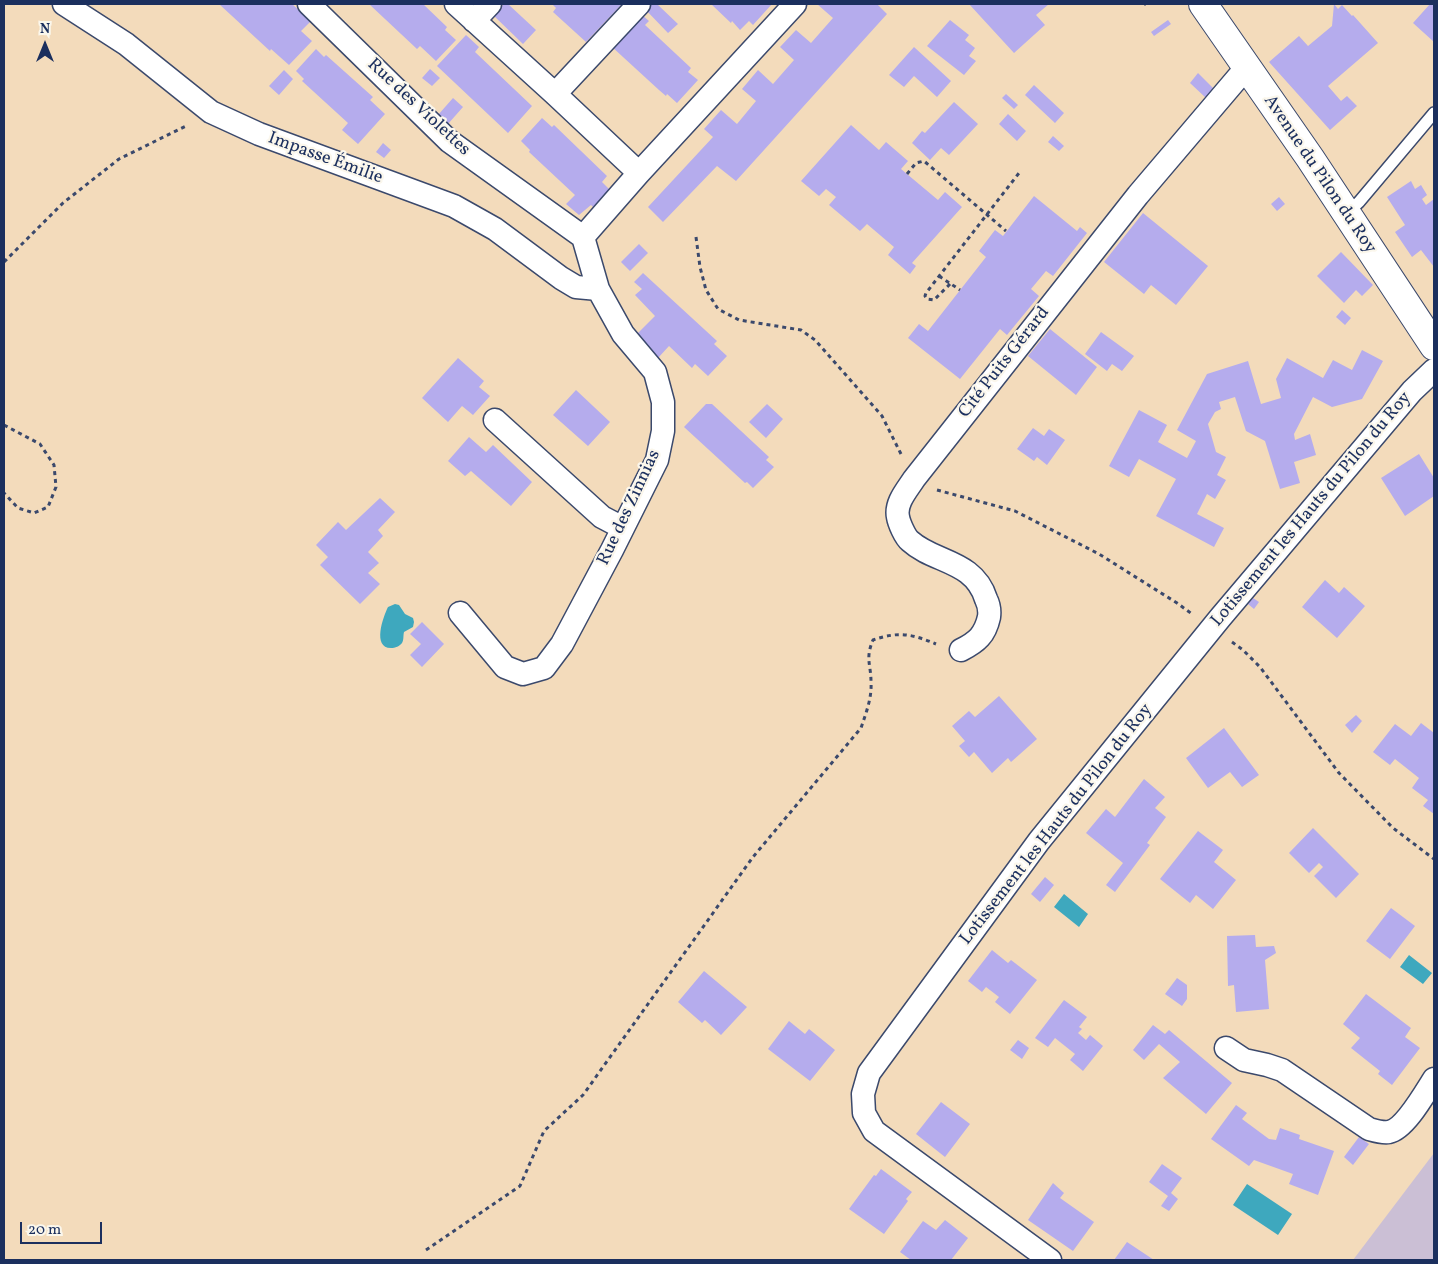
<!DOCTYPE html>
<html>
<head>
<meta charset="utf-8">
<style>
	body { margin:0 }
	#map { position:relative; width:1438px; height:1264px; overflow:hidden; background:#f3dbbb; font-family:Vollkorn,serif }
	canvas { display:block }
	.frame { position:absolute; inset:0; border:5px solid #1b2f5e; pointer-events:none }
	.north { position:absolute; left:20px; top:20px; width:50px; height:50px; -webkit-text-stroke:4px #fbf7ec; paint-order:stroke; rotate:0deg; font-size:14px; font-weight:700; line-height:20px; text-align:center; color:#1b2f5e }
	.north::after { content:''; display:block; margin:auto; width:18px; height:22px; background:#1b2f5e; clip-path:polygon(50% 0,100% 100%,50% 72%,0 100%) }
	.scale { position:absolute; left:20px; top:1222px; width:82px; height:22px; box-sizing:border-box; border:2px solid #1b2f5e; border-top:0; padding-left:6px; font-size:15px; line-height:18px; white-space:nowrap; color:#1b2f5e; -webkit-text-stroke:4px #fbf7ec; paint-order:stroke }
</style>
</head>
<body>
<div id="map">
<canvas width="1438" height="1264"></canvas>
<div class="frame"></div>
<div class="north">N</div>
<div class="scale">20 m</div>
</div>
<script>
const ctx = document.querySelector('canvas').getContext('2d');
ctx.lineJoin = 'round';
function fillPath(path, color) { ctx.fillStyle = color; ctx.fill(path, 'evenodd'); }
function trace(path, color, width, dash) { ctx.strokeStyle = color; ctx.lineWidth = width; ctx.lineCap = dash ? 'butt' : 'round'; ctx.setLineDash(dash || []); ctx.stroke(path); }
function write(font, color, halo, rows, align = 'center') {
  ctx.font = font + ' Vollkorn,serif'; ctx.lineWidth = 4.5; ctx.setLineDash([]); ctx.textBaseline = 'middle'; ctx.strokeStyle = halo; ctx.fillStyle = color; for (const [text, x, y, turn = 0] of rows) {
    ctx.save(); ctx.translate(x, y); ctx.rotate((+turn || 0) * Math.PI / 180); ctx.textAlign = isNaN(turn) ? turn : align; if (halo) ctx.strokeText(text, 0, 0); ctx.fillText(text, 0, 0); ctx.restore();
  }
}
const industrial = new Path2D(`
	M1434,1153V1260H1353Z`);
const water = new Path2D(`
	M395,604L399,605L405,614L413,618L414,622L413,627L404,632C403,636 404,640 402,643C400,646 395,648 391,648C372,648 383,617 388,607Z
	M1064,894L1088,914L1079,927L1054,907Z
	M1409,955L1432,973L1423,984L1400,967Z
	M1247,1184L1292,1214L1278,1235L1233,1205Z`);
const building = new Path2D(`
	M219,4H292L311,21L301,31L312,41L289,65L271,49L270,51Z
	M369,4H423L447,27L445,30L456,40L436,61L420,46L417,49Z
	M504,4H508L536,30L523,44L493,15Z
	M552,4H620L621,5L586,42L553,12L556,8Z
	M646,4H657L678,24L668,33L643,7Z
	M711,4H772L753,25L749,21L740,30L732,21L731,23Z
	M817,4H877L887,14L736,181L717,166L663,222L648,207L713,137L704,129L721,110L737,124L756,101L742,89L758,70L773,84L794,60L780,47L796,30L811,43L833,18Z
	M969,4H1049L1036,15L1045,25L1014,53Z
	M1334,4L1338,9L1342,5L1352,16L1353,15L1378,43L1328,86L1341,101L1347,96L1357,106L1330,130L1269,62L1299,36L1308,46L1332,26Z
	M1430,4H1434V42L1413,23Z
	M641,14L649,21L645,25L691,68L688,72L698,80L677,103L667,94L666,96L659,90L611,46Z
	M950,20L969,35L965,40L975,48L969,56L976,61L964,75L927,46Z
	M1168,20L1171,24L1154,36L1151,32Z
	M466,35L479,47L475,52L532,106L508,133L437,66Z
	M914,47L951,81L937,97L914,76L904,87L889,75Z
	M316,49L324,57L326,55L373,97L370,100L385,114L358,144L342,130L348,123L302,81L304,79L296,71Z
	M430,69L440,78L432,86L422,78Z
	M284,70L293,79L279,95L269,86Z
	M1198,73L1214,89L1206,98L1190,83Z
	M1034,85L1064,113L1055,123L1025,95Z
	M1006,94L1018,105L1014,109L1002,98Z
	M453,98L463,107L448,124L438,115Z
	M954,102L978,124L949,155L941,148L930,160L912,143L922,131L925,133Z
	M1008,114L1026,131L1017,141L999,124Z
	M542,118L552,127L554,125L607,176L602,182L610,190L593,207L591,205L579,215L566,204L575,195L529,152L530,150L521,141Z
	M851,125L879,150L886,142L908,161L901,169L938,200L945,192L962,207L912,263L916,266L910,274L888,255L894,247L867,224L860,231L829,205L836,197L826,189L819,196L801,181Z
	M1053,136L1064,146L1059,151L1048,142Z
	M383,143L391,150L384,158L376,152Z
	M1411,181L1415,189L1421,185L1427,195L1422,199L1426,205L1434,199V267L1421,250L1412,257L1395,232L1405,225L1387,197Z
	M1034,196L1077,231L1080,227L1087,233L1053,276L1046,271L1031,289L1039,296L1007,335L1000,329L960,379L908,338L919,324L928,331L986,257L979,251L995,230L1003,236Z
	M1279,197L1285,204L1277,211L1271,204Z
	M1143,213L1208,266L1176,305L1151,285L1144,294L1104,262Z
	M639,244L648,253L630,271L621,262Z
	M1341,252L1373,285L1362,296L1356,290L1344,303L1317,276Z
	M643,273L717,341L714,344L727,356L708,376L695,364L692,368L669,346L658,358L635,336L655,316L635,295L642,289L634,282Z
	M1342,310L1351,318L1345,325L1336,317Z
	M1050,329L1097,367L1076,395L1028,356Z
	M1101,332L1134,356L1122,371L1112,364L1107,371L1085,354Z
	M1362,350L1383,361L1362,399L1332,407L1313,397L1294,434L1295,440L1310,434L1316,455L1294,462L1300,483L1280,489L1265,441L1246,431L1235,397L1219,402L1221,409L1215,412L1208,424L1216,452L1226,457L1217,475L1226,480L1215,499L1207,494L1197,514L1224,528L1214,547L1156,516L1176,479L1139,459L1129,477L1109,466L1139,410L1167,425L1158,442L1187,458L1196,441L1177,430L1207,374L1248,361L1261,404L1281,398L1276,379L1287,358L1323,378L1333,360L1352,370Z
	M458,358L484,381L479,387L490,396L473,415L462,406L448,422L422,398Z
	M576,390L610,422L588,446L553,415Z
	M706,404H712L769,457L766,460L774,467L753,488L747,482L745,483L684,427Z
	M767,404L783,419L766,438L749,422Z
	M1033,428L1044,436L1049,429L1065,440L1047,465L1037,457L1034,461L1017,449Z
	M469,437L486,452L493,445L532,482L511,506L471,471L465,476L448,461Z
	M1419,454L1434,478V496L1405,516L1381,478Z
	M380,498L395,512L378,530L383,536L368,552L379,563L368,573L380,584L360,604L320,565L328,557L316,545L338,522L346,530Z
	M1325,580L1339,593L1344,587L1365,606L1337,638L1302,607Z
	M1253,598L1259,602L1254,609L1248,604Z
	M422,622L444,644L422,667L410,655L421,644L410,634Z
	M999,696L1037,739L1011,762L1008,758L992,773L974,752L969,757L959,746L965,741L952,726L969,711L975,717Z
	M1356,715L1362,721L1352,733L1345,725Z
	M1421,723L1434,733V814L1423,806L1428,800L1412,788L1419,778L1395,759L1390,765L1373,752L1395,724L1411,736Z
	M1224,728L1259,775L1242,787L1230,772L1208,788L1186,758Z
	M1144,779L1165,797L1155,808L1166,817L1147,843L1150,845L1115,892L1106,885L1123,863L1086,833L1106,809L1115,817Z
	M1313,828L1359,874L1336,898L1314,876L1323,867L1319,863L1309,873L1289,853Z
	M1198,831L1223,850L1214,862L1236,880L1213,909L1196,895L1190,903L1160,879Z
	M1045,877L1054,885L1040,902L1031,894Z
	M1391,908L1415,926L1390,959L1366,941Z
	M1255,935L1256,947L1274,946L1276,953L1265,960L1269,1009L1236,1012L1234,985L1228,986L1227,936Z
	M992,950L1008,963L1011,960L1037,980L1010,1014L995,1002L999,997L986,987L982,992L968,981Z
	M704,971L747,1007L721,1035L705,1020L702,1023L678,1002Z
	M1177,978L1187,985V999L1182,1006L1165,994Z
	M1366,994L1411,1028L1405,1037L1420,1048L1392,1085L1378,1074L1380,1071L1351,1048L1360,1038L1343,1024Z
	M1064,1000L1087,1017L1079,1027L1082,1029L1078,1033L1086,1040L1090,1035L1103,1046L1083,1071L1070,1060L1075,1054L1055,1038L1048,1047L1035,1038Z
	M789,1021L805,1034L809,1029L835,1050L810,1081L768,1049Z
	M1153,1025L1165,1034L1169,1030L1232,1083L1206,1114L1163,1078L1180,1062L1159,1044L1144,1060L1133,1050Z
	M1018,1040L1029,1048L1022,1059L1010,1050Z
	M941,1102L970,1124L945,1157L916,1134Z
	M1236,1105L1247,1113L1242,1119L1269,1139L1276,1140L1280,1128L1300,1135L1299,1139L1334,1151L1318,1195L1289,1184L1293,1174L1254,1160L1249,1166L1211,1139Z
	M1359,1137L1369,1144L1353,1165L1344,1157Z
	M1162,1164L1182,1178L1171,1193L1178,1199L1169,1211L1161,1206L1168,1196L1149,1182Z
	M881,1169L912,1192L906,1199L908,1201L884,1234L849,1209L874,1175L876,1176Z
	M1053,1183L1064,1193L1060,1198L1094,1222L1073,1251L1028,1220Z
	M945,1220L968,1238L951,1260H911L900,1252L923,1221L936,1230Z
	M1127,1242L1154,1260H1114Z`);
const path = new Path2D(`
	M1144,4H1146
	M907,174L916,163L924,161L1006,231
	M696,237L700,267L706,290L718,309L739,320L801,330L815,340L882,416L901,454
	M4,262L63,203L119,159L188,125
	M939,276L960,290
	M950,284L934,300L927,299L925,296L926,293L1019,173
	M4,425L40,444L54,465L56,487L48,507L34,513L18,508L4,493
	M937,490L1015,511L1099,554L1177,603L1192,614
	M1232,642L1243,650L1260,667L1339,773L1393,828L1434,859
	M426,1250L520,1186L544,1131L583,1095L753,857L861,728C866,713 872,698 871,682C871,664 865,659 873,640C899,631 912,634 936,644`);
const service = new Path2D(`
	M1347,213L1359,202L1434,113`);
const minor = new Path2D(`
	M64,4L126,44L211,112L259,134L454,206L495,229L561,278L576,287L598,289
	M309,4L449,141L583,237
	M456,4L555,94L639,173L795,4
	M474,21L490,4
	M555,94L639,4
	M495,420L602,517L623,528
	M460,613L505,667L523,674L544,668L562,644L612,550L657,460L663,431V402L655,372L623,334L598,289L583,237L639,173
	M961,650C977,642 985,635 989,617C990,610 989,605 986,599C974,560 934,563 910,541C905,537 899,523 898,517C895,503 907,490 914,479L1138,195L1246,68
	M1226,1048L1244,1060L1267,1065L1282,1070L1369,1129C1376,1131 1382,1133 1389,1132C1405,1129 1425,1093 1434,1079
	M1050,1260L874,1131L864,1113L863,1094L869,1073L1039,841L1220,618L1412,391L1434,370`);
const secondary = new Path2D(`
	M1203,4L1310,158L1434,346`);
const streetNames = [
	["Rue des Violettes",418,108,43],
	["Impasse Émilie",325,159,20],
	["Avenue du Pilon du Roy",1319,175,56],
	["Cité Puits Gérard",1005,363,-52],
	["Rue des Zinnias",630,508,-65],
	["Lotissement les Hauts du Pilon du Roy",1312,510,-50],
	["Lotissement les Hauts du Pilon du Roy",1057,825,-52]
];
fillPath(industrial, '#cbbfd5');
fillPath(water, '#3ea8be');
fillPath(building, '#b5aced');
trace(service, '#3b496c', 14);
trace(minor, '#3b496c', 25);
trace(secondary, '#3b496c', 30);
trace(path, '#3b496c', 3, [4, 4]);
trace(service, '#fff', 11);
trace(minor, '#fff', 22);
trace(secondary, '#fff', 28);
write('18px', '#1b2f5e', '#fbf7ec', streetNames);
</script>
</body>
</html>
